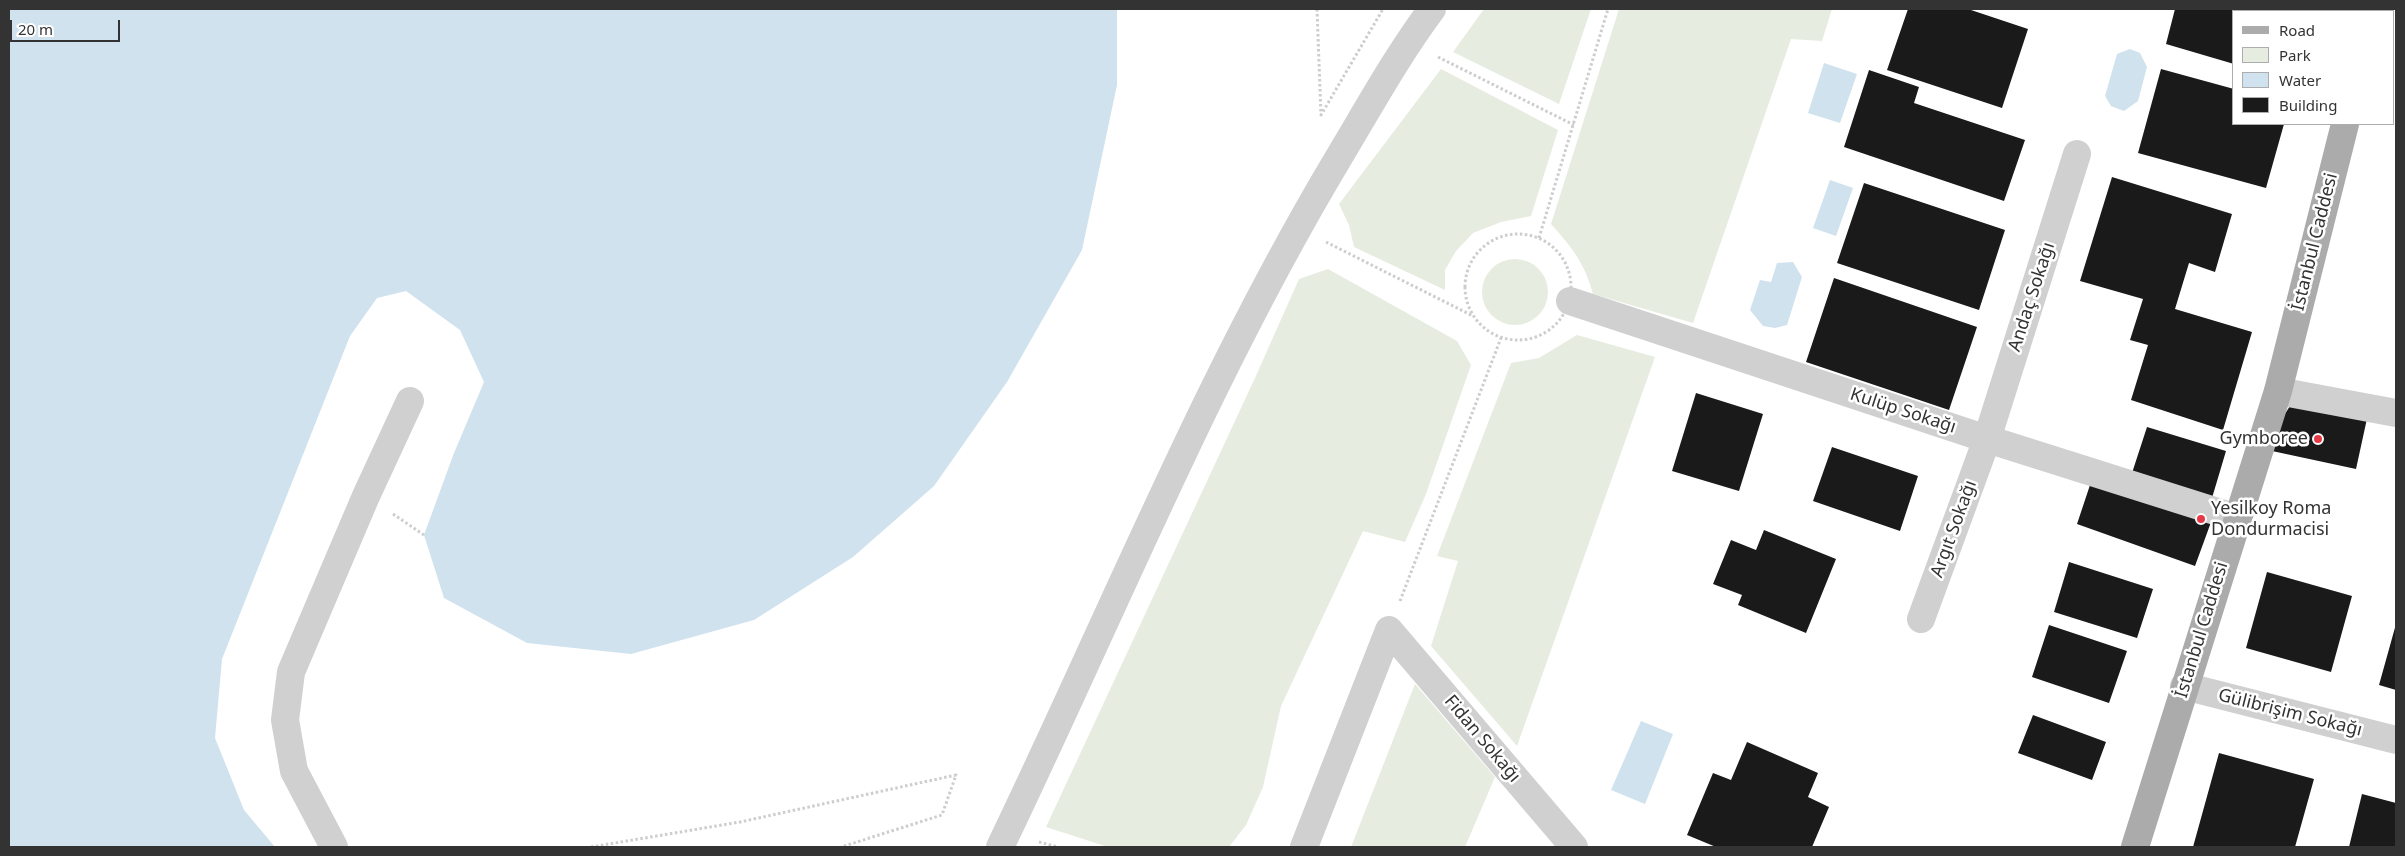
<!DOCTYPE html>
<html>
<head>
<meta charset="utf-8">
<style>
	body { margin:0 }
	#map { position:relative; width:2405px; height:856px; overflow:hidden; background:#fff; font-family:"Noto Sans",sans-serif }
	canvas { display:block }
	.frame { position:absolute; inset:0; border:10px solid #333; pointer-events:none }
	.legend { position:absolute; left:2232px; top:10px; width:162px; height:115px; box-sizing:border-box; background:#fff; border:1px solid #adadad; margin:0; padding:6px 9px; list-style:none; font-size:15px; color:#333 }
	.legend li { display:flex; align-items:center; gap:10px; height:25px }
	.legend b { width:25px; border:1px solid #adadad }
	.scale { position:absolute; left:10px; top:20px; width:110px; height:22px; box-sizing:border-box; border:2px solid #333; border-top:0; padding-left:6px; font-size:15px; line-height:18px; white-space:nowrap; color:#333; -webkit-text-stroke:4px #fff; paint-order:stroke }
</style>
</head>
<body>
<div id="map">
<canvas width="2405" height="856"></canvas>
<div class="frame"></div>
<ul class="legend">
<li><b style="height:6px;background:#ababab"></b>Road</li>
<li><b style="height:14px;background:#e6ecdf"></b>Park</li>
<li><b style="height:14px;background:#cfe2ee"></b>Water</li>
<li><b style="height:14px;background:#1a1a1a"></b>Building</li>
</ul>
<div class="scale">20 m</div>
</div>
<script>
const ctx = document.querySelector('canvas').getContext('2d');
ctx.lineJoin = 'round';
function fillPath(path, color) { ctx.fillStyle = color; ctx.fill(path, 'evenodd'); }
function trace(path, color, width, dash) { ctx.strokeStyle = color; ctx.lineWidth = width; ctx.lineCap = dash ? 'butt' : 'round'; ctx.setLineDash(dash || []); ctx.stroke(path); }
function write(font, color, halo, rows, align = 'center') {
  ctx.font = font + ' "Noto Sans",sans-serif'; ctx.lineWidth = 5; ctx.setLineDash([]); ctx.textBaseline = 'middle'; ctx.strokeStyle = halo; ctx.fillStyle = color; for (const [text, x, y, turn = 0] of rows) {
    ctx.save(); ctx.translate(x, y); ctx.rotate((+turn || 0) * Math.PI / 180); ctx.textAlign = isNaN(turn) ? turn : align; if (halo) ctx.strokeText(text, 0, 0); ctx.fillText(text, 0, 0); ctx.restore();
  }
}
const green = new Path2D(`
	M1484,9H1591L1559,104L1453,52Z
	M1619,9H1832L1822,41L1791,39L1693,323L1593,294C1584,262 1573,249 1551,224Z
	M1441,69L1558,130L1531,216L1501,222L1473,233L1456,251L1445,270V290L1354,247L1349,225L1339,204Z
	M1482 292a33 33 0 1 1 66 0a33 33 0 1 1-66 0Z
	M1328,269L1457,341L1471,365L1426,494L1405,542L1363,531L1281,706L1263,787L1246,825L1229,847H1108L1046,827L1255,378L1299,279Z
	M1577,335L1655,357L1517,746L1431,646L1458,561L1437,556L1511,363L1539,358Z
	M1415,684L1495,777L1465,847H1351Z`);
const water = new Path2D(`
	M9,9H1117V85L1082,250L1007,382L934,486L853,557L754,620L631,654L527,643L444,598L424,535L454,453L484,382L460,330L406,291L377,298L350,336L222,659L215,738L244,810L275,847H9Z
	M2130,49L2140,53L2147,67L2138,101L2124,111L2111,106L2105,96L2117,54Z
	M1824,63L1857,74L1840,123L1808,113Z
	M1830,180L1853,188L1836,236L1813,228Z
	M1793,262L1802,277L1787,325L1775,328L1763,326L1750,310L1760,280L1771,282L1777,263Z
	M1641,721L1673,734L1645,804L1611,790Z`);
const building = new Path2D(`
	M1908,9H1968L2028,29L2002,108L1887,70Z
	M2175,9H2316L2315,11H2234V64L2166,44Z
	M2161,69L2234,89V124H2284L2266,188L2138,153Z
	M1869,70L1919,87L1914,103L2025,140L2004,201L1844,147Z
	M2112,177L2232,214L2215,272L2189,263L2175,309L2252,332L2223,430L2131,400L2148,345L2130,340L2143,299L2080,281Z
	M1864,183L2005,230L1979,310L1837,263Z
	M1834,278L1977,327L1949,410L1806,362Z
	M1696,393L1763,414L1739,491L1672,471Z
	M2295,398L2368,414L2356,469L2272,451L2276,428Z
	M2147,427L2226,451L2212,498L2132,473Z
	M1832,447L1918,476L1900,531L1813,501Z
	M2093,476L2214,514L2195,566L2077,524Z
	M1764,530L1836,559L1806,633L1738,605L1742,595L1713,584L1731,540L1756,550Z
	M2069,562L2153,589L2137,638L2054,612Z
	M2267,572L2352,596L2331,672L2246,648Z
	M2396,624V690L2379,685Z
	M2049,625L2127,651L2109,703L2032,677Z
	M2033,715L2106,742L2092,780L2018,753Z
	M1747,742L1818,773L1808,797L1829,807L1812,847H1716L1687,835L1713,773L1731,780Z
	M2219,753L2314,779L2295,847H2193Z
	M2362,794L2396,803V847H2349Z`);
const path = new Path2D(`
	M1317,9L1321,115L1383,9
	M1438,57L1574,125
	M1465 287a53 53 0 1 1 106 0a53 53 0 1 1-106 0Z
	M1539,238L1608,9
	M1326,242L1473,316
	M393,514L424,535
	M1400,601L1501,338
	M1039,842L1058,847
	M591,847L740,822L956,775L942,815L841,847`);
const minor = new Path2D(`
	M1570,301L1987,439L2237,518
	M2278,391L2396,413
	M1921,619L1987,439L2077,154
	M2184,686L2396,740
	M334,847L294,771L285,720L291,672L366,496L410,401
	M1000,847C1111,617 1207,377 1339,157C1369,107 1397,56 1432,9
	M1304,847L1389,630L1574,847`);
const major = new Path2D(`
	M2371,11V9
	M2135,847L2278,391L2345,124`);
const markers = [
	[2318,439,5,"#e63946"],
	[2201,519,5,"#e63946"]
];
const streetNames = [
	["İstanbul Caddesi",2315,242,-76],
	["Andaç Sokağı",2032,297,-72],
	["Kulüp Sokağı",1903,411,18],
	["Argıt Sokağı",1954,529,-70],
	["İstanbul Caddesi",2202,630,-73],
	["Gülibrişim Sokağı",2290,713,14],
	["Fidan Sokağı",1482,739,50]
];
const poiNames = [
	["Gymboree",2308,439],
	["Yesilkoy Roma",2211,509,"left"],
	["Dondurmacisi",2211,530,"left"]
];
fillPath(green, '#e6ecdf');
fillPath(water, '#cfe2ee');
fillPath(building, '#1a1a1a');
trace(path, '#cdcdcd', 3, [2.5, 2.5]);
trace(minor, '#d0d0d0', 28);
trace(major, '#ababab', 28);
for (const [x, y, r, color] of markers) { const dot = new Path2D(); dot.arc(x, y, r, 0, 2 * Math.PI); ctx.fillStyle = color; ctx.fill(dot); trace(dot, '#fff', 2); }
write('18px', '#333', '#fff', streetNames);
write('18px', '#333', '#fff', poiNames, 'right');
</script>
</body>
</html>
